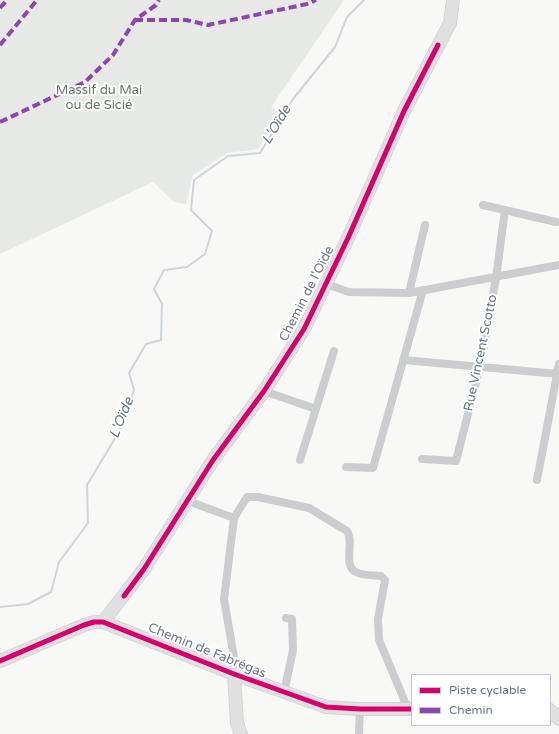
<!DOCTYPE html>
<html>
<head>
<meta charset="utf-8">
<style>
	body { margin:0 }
	#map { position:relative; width:559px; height:734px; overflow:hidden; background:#f8f8f7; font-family:"Varela Round",sans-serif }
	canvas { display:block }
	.legend { position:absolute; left:411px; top:674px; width:140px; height:52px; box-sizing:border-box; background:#fff; border:1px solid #c3c8cf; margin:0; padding:5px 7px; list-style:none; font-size:12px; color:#697686 }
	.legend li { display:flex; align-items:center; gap:8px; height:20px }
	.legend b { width:20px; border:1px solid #c3c8cf }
</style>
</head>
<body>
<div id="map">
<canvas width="559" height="734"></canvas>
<ul class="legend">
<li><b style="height:5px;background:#d6006c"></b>Piste cyclable</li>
<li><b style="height:5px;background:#8e44ad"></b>Chemin</li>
</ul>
</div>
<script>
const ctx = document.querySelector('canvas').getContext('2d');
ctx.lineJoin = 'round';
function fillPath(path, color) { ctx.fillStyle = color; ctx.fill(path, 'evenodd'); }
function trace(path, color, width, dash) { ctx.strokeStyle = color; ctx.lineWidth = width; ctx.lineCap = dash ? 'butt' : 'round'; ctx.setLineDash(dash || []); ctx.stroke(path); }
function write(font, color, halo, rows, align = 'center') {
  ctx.font = font + ' "Varela Round",sans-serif'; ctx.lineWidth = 4; ctx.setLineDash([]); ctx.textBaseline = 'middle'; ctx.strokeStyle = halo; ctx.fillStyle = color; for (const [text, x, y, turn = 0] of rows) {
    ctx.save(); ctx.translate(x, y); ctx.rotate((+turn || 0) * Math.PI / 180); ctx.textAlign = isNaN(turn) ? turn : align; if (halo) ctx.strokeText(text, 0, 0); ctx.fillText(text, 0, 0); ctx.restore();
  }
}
const green = new Path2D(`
	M0,0H344L271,107L279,113L258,149L227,153L193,175L186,204L174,202L153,182L0,254Z`);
const stream = new Path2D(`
	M0,607L28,604L51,592L59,562L88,523L87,485L120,430L134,390L129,373L146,344L161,340L162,304L154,289L164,270L187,267L205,254L212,231L191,210L194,180L228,156L260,153L293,99L335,47L347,17L364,0`);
const street = new Path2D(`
	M483,205L556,222
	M326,284L349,292L409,293L559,265
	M409,293L425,225
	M404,360L559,374
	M264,391L316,409
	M422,459L456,461L480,367L496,278L505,210
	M300,460L334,351
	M346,467L373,468L423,290
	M537,480L559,364
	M188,501L234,518
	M234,518L247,497H258L309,508L347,531C355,542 342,565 356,572C362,576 374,575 381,576L385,580L378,619L379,640L408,709
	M234,674L236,669L224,599L234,518
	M284,693L293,650L292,619L286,618
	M359,734L360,709`);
const secondary = new Path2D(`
	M103,622L144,569L213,460L264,391L304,329L348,238L404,111L450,23L453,0
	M0,661L84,625L94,622H103L234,674L326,707L360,709H412
	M234,674L237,723L241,734
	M550,710L559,719`);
const quiet = new Path2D(`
	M0,8L7,0
	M135,20H186L208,25L307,4L316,0
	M0,45L37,0
	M0,122L85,82L113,55L135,20L156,5L159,0`);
const cycleway = new Path2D(`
	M124,596L144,569L213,460L264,391L304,329L348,238L404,111L438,45
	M0,661L84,625L94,622H103L234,674L326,707L360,709H412`);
const parkNames = [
	["Massif du Mai",99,91],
	["ou de Sicié",99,106]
];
const streetNames = [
	["Chemin de l'Oïde",307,294,-63],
	["Rue Vincent Scotto",481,353,-78],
	["Chemin de Fabrégas",207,651,22]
];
const waterNames = [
	["L'Oïde",277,125,-59],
	["L'Oïde",122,418,-68]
];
fillPath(green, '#e6e9e5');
trace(stream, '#ced4d8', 2);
trace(secondary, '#d4d5d6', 14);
trace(street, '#cccdce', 8);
trace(secondary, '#e0e0e1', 12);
trace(quiet, '#8e44ad', 4, [8, 4]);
trace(cycleway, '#d6006c', 5);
write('13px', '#667864', '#fff', parkNames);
write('13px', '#697686', '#fff', streetNames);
write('italic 14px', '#657681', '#fff', waterNames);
</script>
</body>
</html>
